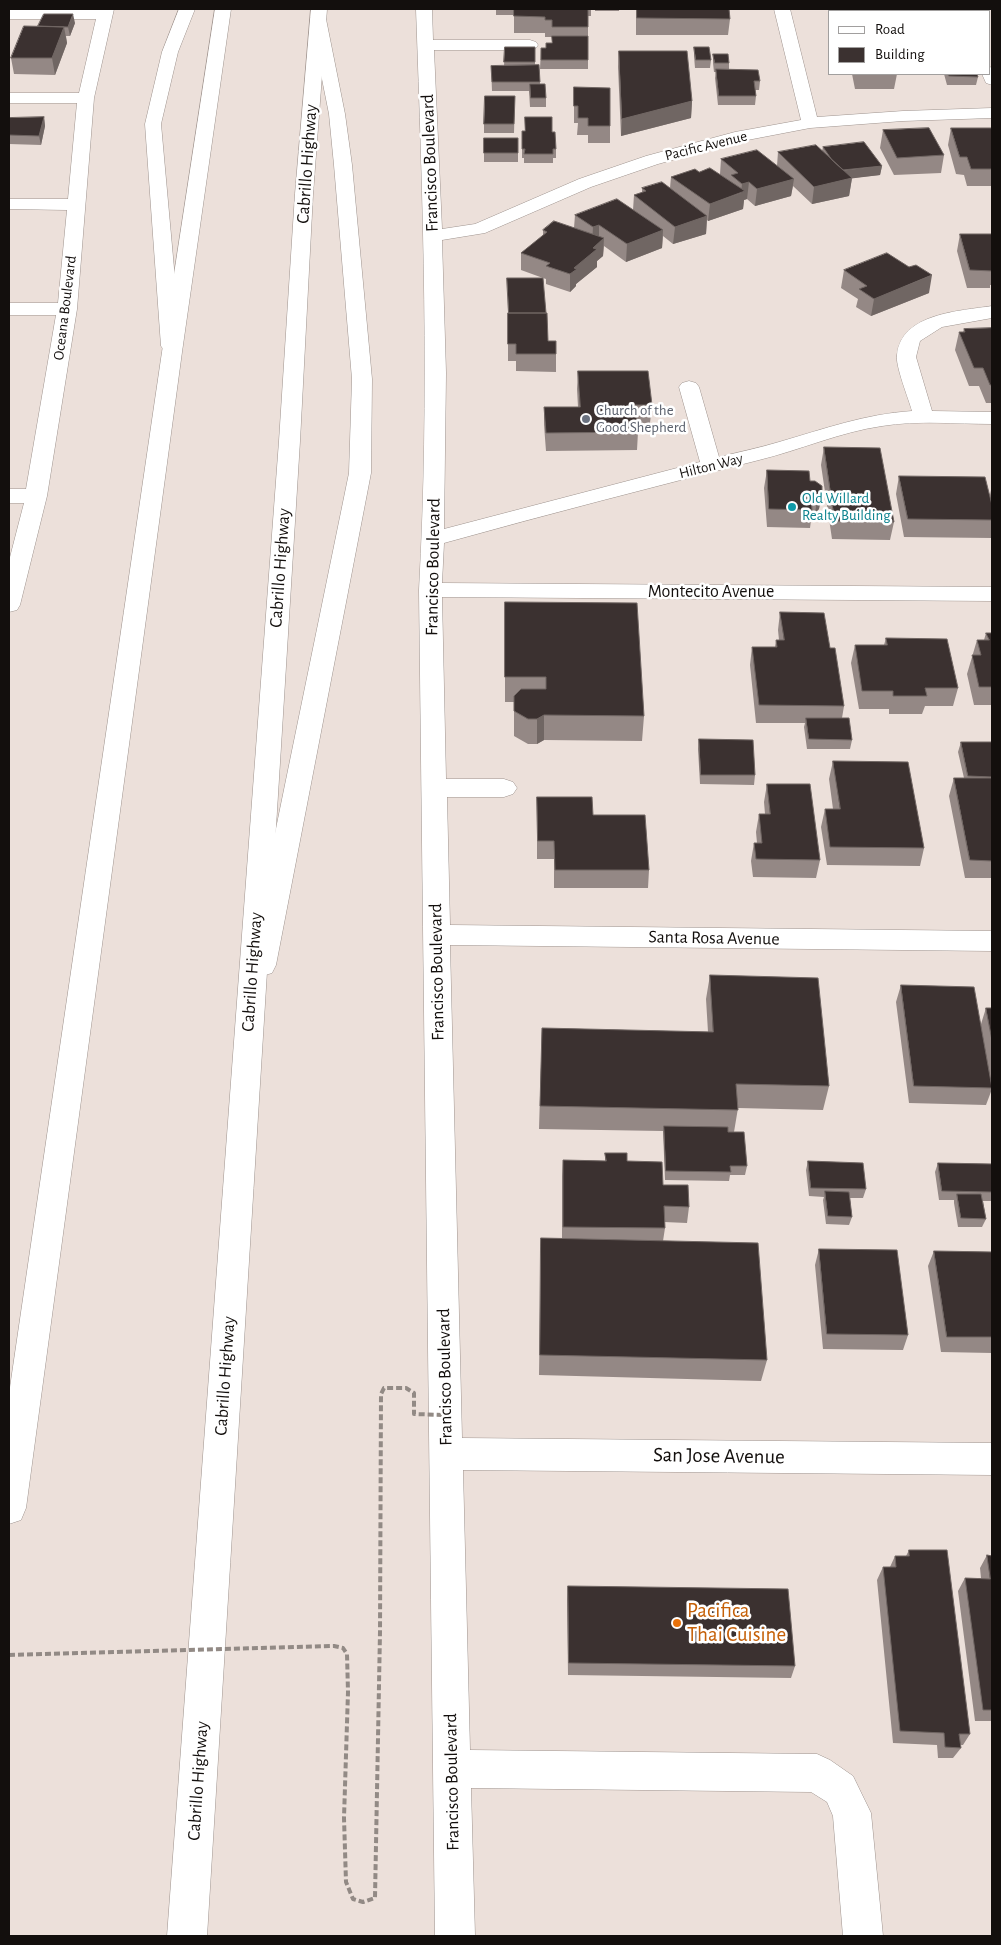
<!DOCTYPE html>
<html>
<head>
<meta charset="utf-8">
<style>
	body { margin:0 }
	#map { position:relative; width:1001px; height:1945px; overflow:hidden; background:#ece0da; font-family:"Alegreya Sans",sans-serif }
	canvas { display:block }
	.frame { position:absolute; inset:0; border:10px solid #130f0d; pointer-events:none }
	.legend { position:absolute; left:828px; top:10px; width:162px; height:65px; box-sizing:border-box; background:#fff; border:1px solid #a19f9e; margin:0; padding:6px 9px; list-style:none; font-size:15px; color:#130f0d }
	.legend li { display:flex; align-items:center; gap:10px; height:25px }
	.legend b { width:25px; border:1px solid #a19f9e }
</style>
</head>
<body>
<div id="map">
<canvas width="1001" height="1945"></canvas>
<div class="frame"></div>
<ul class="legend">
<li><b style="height:6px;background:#fff"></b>Road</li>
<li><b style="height:14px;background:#3b3130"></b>Building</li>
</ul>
</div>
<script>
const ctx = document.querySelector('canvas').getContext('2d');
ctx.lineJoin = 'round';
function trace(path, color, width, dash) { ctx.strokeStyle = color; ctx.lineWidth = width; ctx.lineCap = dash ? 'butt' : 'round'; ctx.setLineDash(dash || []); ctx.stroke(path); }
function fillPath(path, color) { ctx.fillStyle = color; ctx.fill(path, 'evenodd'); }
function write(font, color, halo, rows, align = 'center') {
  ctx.font = font + ' "Alegreya Sans",sans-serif'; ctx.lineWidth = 5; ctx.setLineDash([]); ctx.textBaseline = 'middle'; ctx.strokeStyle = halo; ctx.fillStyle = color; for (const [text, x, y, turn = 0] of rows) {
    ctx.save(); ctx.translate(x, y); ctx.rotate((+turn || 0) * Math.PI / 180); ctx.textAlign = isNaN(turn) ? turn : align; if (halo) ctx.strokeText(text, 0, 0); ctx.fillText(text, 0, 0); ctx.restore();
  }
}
const minor = new Path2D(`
	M9,9H114L94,98L77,309L47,496L20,605L17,610L9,612V561L24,503H9V489H26L56,315H9V303H58L67,210L9,209V199H68L77,103H9V93H79L96,19H9Z
	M179,9H195L178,52L161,124L181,346L178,350L171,352L164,350L161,346L145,124L162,52Z
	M416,9H432L433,40H530L536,42L538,45L536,48L530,50H434L442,229L475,224L579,179L646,156L735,132L801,120L774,9H790L817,117L903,111L992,108V118L903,121L810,128L737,142L658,164L591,187L485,233L442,240L446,373L444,529L700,462L679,387L682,383L689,381L696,383L699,387L719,457C739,452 759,448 779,442C824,429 865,414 912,411C909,400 895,365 897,355C901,313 960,311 992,306V318L942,327L920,341L916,357L932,411L992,412V424C956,424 918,420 882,426C840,432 800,450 759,460C653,487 548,514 444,543L442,583L992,587V601L442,597L446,779H504L513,782L517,788L513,794L504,797H447L450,925L992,931V951L450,945L462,1438L992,1443V1475L463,1470L470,1750L817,1754L830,1760L853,1776L871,1813L883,1936H843L833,1816L827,1802L811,1792L471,1788L475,1936H435L419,590C430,396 423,203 416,9Z
	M961,9H977L978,11H962Z
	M318,14L324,16L326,19L345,114L352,165L372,379L371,473L276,965L272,973L262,976L252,973L248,965L349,473L352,379L334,165L329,114L310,19L312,16Z
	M990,67L992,68V85L986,83L982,74H990Z`);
const highway = new Path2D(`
	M215,9H231L182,352L26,1508L21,1520L9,1524V1394L162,352Z
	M311,9H327L313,194L300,441L207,1936H167L279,441L295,194Z`);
const pathBridge = new Path2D(`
	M9,1655L334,1646L343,1648L347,1654L348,1692L344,1818L346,1882L353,1899L363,1902L375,1898L380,1632L381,1394L384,1388H406L414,1393V1414L445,1415`);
const wall = new Path2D(`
	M496,9H591V16H588V69H540L541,48H546L552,43V37H545V33H514V15H496Z
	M595,9H619V11H595Z
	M636,9H729L730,19L728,35H636Z
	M869,9H925L924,11H869Z
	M75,23L70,36H66L67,43L55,75L14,74L11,58L38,26Z
	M505,47H535V65H539L540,84L546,98V107H530L529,91H492L491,66H504Z
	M694,47L711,60L710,68H695L694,56Z
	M619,51L692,101L691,118L621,136L618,67Z
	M713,54L729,63V70L760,81L759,90H755L756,96L755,105H718L715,78L716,72H714L713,63Z
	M852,74H897L894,89H855Z
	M944,74H977L978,77L976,85H947Z
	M574,87L610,126V143H588V135H577L578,123H574Z
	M515,96L514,133H484V124Z
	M44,117L45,126L41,145L9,144V118Z
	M951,128H992V186H967L964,175L956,174L948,145Z
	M883,130L944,155L941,173L894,175L880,148Z
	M522,131L552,132L556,149V158H553V163H524V158H522Z
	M484,138H518V162H484Z
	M823,147L882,166L880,175L852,178L849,196L812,204L793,186L791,196L755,206L747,199L744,200L743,209L708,221L707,220L706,234L673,244L663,236L662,248L626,262L604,246L603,256L597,261V267L576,284V286L570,292L546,284V279L543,278L548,341H556V372L516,371V361H508V313L507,278H543L521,270V253L543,236V230L574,228L575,215L633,210L634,195L642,193V188H670L671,177L699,172L720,174L721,159L777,166L778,152L822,151Z
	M960,234H992V285H990V288H967L957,251Z
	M844,270L929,293L871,316L856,307L858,299L841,288Z
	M992,328V403H986L979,386H969L955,350L959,332H963L964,329Z
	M578,371L652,405L650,423H637L638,432L637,450L546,451L544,425V407H578L577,389Z
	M824,447L894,522L890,540L832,539L821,465Z
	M767,470L810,481L822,491L819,509L815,513H812L810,528L767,527L764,488Z
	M899,476L990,495L992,485V534L991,538L904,537L896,494Z
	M505,602L644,716L642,741L544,740L537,744H528L514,736V702H505Z
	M780,612L830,648L844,706L842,718L852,740L850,749H807L804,727L805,723H756L750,665L752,647H775L776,640H779L778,630Z
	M986,633H992V705H974L967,674L977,640H984Z
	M886,638L958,688L953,706H925L922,714H889V709H859L851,663L855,645H884Z
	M699,739L755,775L754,785L700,784L698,749Z
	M961,742H992V878H965L949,796L954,778H964L958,752Z
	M833,761L924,848L920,866L827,865L821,827L825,809H833L829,779Z
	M767,784L820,860L816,878L753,877L751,861L754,843H757L756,832L759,814H765L764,802Z
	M537,797L593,815L649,870L648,888H554V859H537Z
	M710,975L829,1086L823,1110L738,1108L734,1132L747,1166L745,1175H730L729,1181L665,1180L663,1131L539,1129L542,1028L708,1032L706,999Z
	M901,985L981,1024L986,1008H992V1090V1089L986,1105L909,1103L896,1002Z
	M605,1153L627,1161L663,1185L689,1207L687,1223L664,1222L665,1228L663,1241L767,1360L761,1381L539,1375L541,1238H562V1176L563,1160L605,1161Z
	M808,1161L866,1189L863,1198H850L852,1217L849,1225L826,1224L823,1200L824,1197L809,1196L806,1170Z
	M938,1163L992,1164V1201H983L986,1219L982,1227H958L954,1203V1200H939L935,1172Z
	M819,1249L908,1335L903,1350L823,1349L815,1265Z
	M934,1251L992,1252V1353L941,1352L928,1266Z
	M909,1550L970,1734L963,1745H960L961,1748L953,1758H938L937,1745L893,1743L877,1580L883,1567H890L895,1556H906Z
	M987,1555L992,1556V1721H975L958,1591L965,1578H981L980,1568Z
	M568,1586L795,1666L791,1678L568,1675L567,1599Z`);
const shadedWall = new Path2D(`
	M73,14L75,23L70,36L68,27Z
	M64,27L67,43L55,75L52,58Z
	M692,101L691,118L621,136L622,119Z
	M44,117L45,126L41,145L39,136Z
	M882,166L880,175L839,180L840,171Z
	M852,178L849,196L812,204L814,187Z
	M794,179L791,196L755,206L757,189Z
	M749,182L747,199L744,200L743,209L708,221L710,204L741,193L742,184Z
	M707,216L706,234L673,244L675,227Z
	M599,225V242L592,245L593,227Z
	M663,230L662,248L626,262L627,244Z
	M604,238L603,256L597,261V267L576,284V286L570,292V274L574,268L593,248Z
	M932,275L929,293L871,316L874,299Z
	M822,491L819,509L815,513L818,495Z
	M544,715V740L537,744V719Z`);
const building = new Path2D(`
	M514,9H588V27H552V20H545V17L514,16Z
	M637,9H729L730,19L637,18Z
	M835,9H865L866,11H835Z
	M44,14H73L68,27L38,26Z
	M24,26L64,27L52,58H11Z
	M552,36H588V60H541V48H546V43H552Z
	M505,47H535V62H504Z
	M694,47H709L711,60H696Z
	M619,51H687L692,101L622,119Z
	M713,54H728L729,63H715Z
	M539,65L540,82H492L491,66Z
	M716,69L758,70L760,81H754L756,96H719Z
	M948,74H977L978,77L949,76Z
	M530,84H545L546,98H531Z
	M574,87L610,88V126H588V118H578V106H574Z
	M485,96H515L514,124H484Z
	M44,117L39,136L9,135V118Z
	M525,117H552V132H555L556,149H553V154H524L525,149H522V131H525Z
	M929,128L944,155L897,158L883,130Z
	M951,128H992V169H971L967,157H960Z
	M484,138H518V153H484Z
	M864,142L882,166L843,170L832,160L823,147Z
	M816,145L852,178L814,187L778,152Z
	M757,150L794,179L757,189L749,182L742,184L731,175L738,173L721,159Z
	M710,168L745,191L710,204L671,177L695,169L699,172Z
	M662,182L707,216L675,227L634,195L646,191L642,188Z
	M617,199L663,230L627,244L599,225L593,227L575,215Z
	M554,221L604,238L593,248L597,249L574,268L577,269L570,274L546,266L550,263L521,253L547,232L543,230Z
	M960,234H992V271L970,270Z
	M887,253L909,267L916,265L932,275L874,299L859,289L867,286L844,270Z
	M507,278H543L546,313H509Z
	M508,313H547L548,341H556V354H516V344H508Z
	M992,328V385H990L983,368H974L959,332H965L964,329Z
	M578,371H648L652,405H635L638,432L546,433L544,407H580Z
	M824,447L880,448L894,522L835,521Z
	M767,470L809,471L810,481H815L822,486V491L818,495L811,494L812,510L769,509Z
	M899,476L985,477L992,505V520L908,519Z
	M505,602L637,603L644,716L544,715L537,719H528L514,711V696L521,689H546V677H505Z
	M780,612L824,613L830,648H835L844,706L759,705L752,647H777L776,640H784Z
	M986,633H992V687H979L972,655H981L977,640H989Z
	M886,638L947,639L958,688H925L927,696H893V691H862L855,645H887Z
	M806,718H849L852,740L809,739Z
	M699,739L753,740L755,775H701Z
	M961,742H992V777L968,776Z
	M833,761L908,762L924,848L830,847L825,809H840Z
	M954,778H992V861L970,860Z
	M767,784H810L820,860L756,859L754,843H762L759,814H770Z
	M537,797H592L593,815H645L649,870H555L554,841H538Z
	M710,975L818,978L829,1086L736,1084L738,1110L540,1106L542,1028L713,1032Z
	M901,985L974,987L992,1088L914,1086Z
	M986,1008H992V1040Z
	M664,1126L728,1127V1132H744L747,1166H730L731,1172L666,1171Z
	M605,1153H627V1161L662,1162L663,1185H688L689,1207L664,1206L665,1228L563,1227V1160L606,1161Z
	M808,1161L863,1163L866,1189L811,1188Z
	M938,1163L992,1164V1192L942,1191Z
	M825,1191L849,1192L852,1217L828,1216Z
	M957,1194H981L986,1219L961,1218Z
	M541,1238L758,1243L767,1360L540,1355Z
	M819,1249L897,1250L908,1335L827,1334Z
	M934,1251L992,1252V1337H947Z
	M909,1550H947L970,1734H959L961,1748L945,1747L944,1733L900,1731L883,1567H896L895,1556H909Z
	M987,1555L992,1556V1710H983L965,1578L990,1579Z
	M568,1586L788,1589L795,1666L569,1663Z`);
const markers = [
	[586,419,5,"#6b7280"],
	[792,507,5,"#0f9aa8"],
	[677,1623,5,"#e8710a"]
];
const farStreetnames = [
	["Pacific Avenue",706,146,-14],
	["Oceana Boulevard",65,308,-83],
	["Hilton Way",711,466,-14]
];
const farWorshipnames = [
	["Church of the",596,410],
	["Good Shepherd",596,427]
];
const farCulturenames = [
	["Old Willard",802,498],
	["Realty Building",802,515]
];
const streetNames = [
	["Francisco Boulevard",430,163,-92],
	["Cabrillo Highway",307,164,-86],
	["Francisco Boulevard",433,567,-89],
	["Cabrillo Highway",280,568,-86],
	["Montecito Avenue",711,592],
	["Santa Rosa Avenue",714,938,1],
	["Cabrillo Highway",252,972,-86],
	["Francisco Boulevard",437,972,-91],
	["Cabrillo Highway",225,1376,-86],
	["Francisco Boulevard",445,1377,-91],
	["Cabrillo Highway",198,1781,-86],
	["Francisco Boulevard",452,1782,-91]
];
const nearStreetnames = [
	["San Jose Avenue",719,1456,1]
];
const nearFoodnames = [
	["Pacifica",687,1611],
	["Thai Cuisine",687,1635]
];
trace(minor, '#9e938e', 1);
trace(highway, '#9e938e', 1);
fillPath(minor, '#fff');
fillPath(highway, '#fff');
trace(pathBridge, '#928a85', 4, [6, 3]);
fillPath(wall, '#948885');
fillPath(shadedWall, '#706663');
fillPath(building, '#3b3130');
trace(building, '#706663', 1);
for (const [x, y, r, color] of markers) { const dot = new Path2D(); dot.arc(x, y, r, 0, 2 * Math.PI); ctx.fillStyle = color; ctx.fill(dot); trace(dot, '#fff', 2); }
write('15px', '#130f0d', '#fff', farStreetnames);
write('15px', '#5b616d', '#fff', farWorshipnames, 'left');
write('15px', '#0d838f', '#fff', farCulturenames, 'left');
write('18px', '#130f0d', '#fff', streetNames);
write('21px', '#130f0d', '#fff', nearStreetnames);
write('21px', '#c56008', '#fff', nearFoodnames, 'left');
</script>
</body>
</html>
